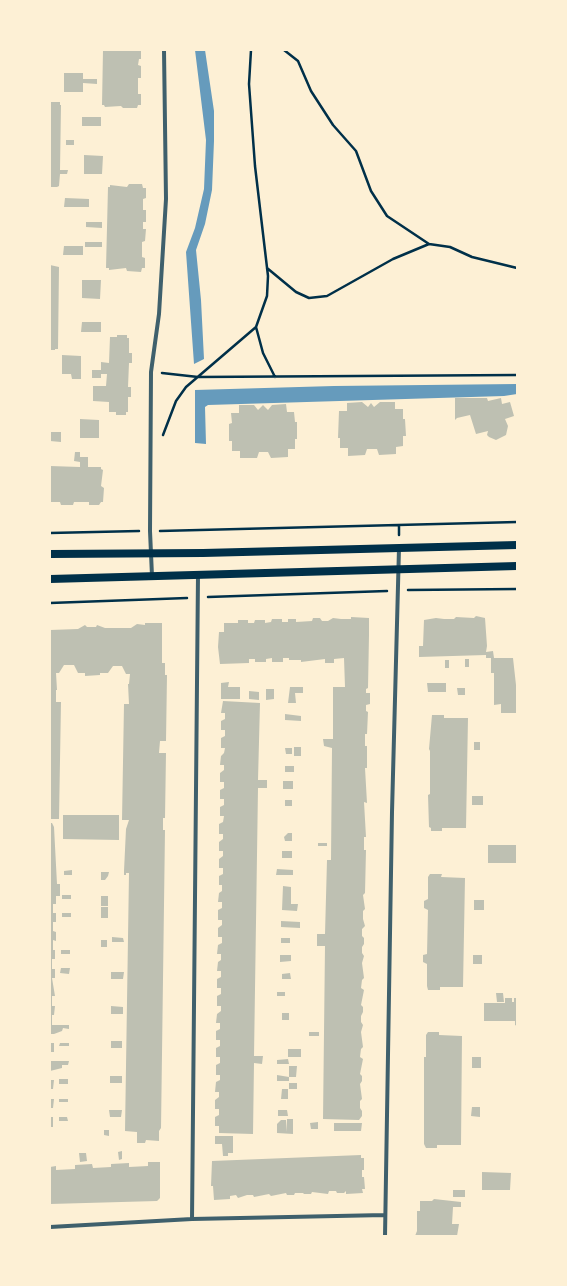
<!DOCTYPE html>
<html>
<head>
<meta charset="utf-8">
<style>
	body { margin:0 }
	#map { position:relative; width:567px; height:1286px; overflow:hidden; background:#fdf0d5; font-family:"Titillium Web",sans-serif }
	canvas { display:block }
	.frame { position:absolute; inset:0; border:51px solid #fdf0d5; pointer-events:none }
</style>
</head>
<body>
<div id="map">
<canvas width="567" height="1286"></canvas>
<div class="frame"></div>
</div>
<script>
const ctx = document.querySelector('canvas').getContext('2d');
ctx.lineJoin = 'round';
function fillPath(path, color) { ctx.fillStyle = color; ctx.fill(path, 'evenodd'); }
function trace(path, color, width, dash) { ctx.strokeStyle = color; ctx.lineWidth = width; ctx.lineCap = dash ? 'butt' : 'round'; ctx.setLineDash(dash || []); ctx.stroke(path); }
const water = new Path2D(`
	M195,50H205L214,111V141L212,190L205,224L196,250L201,300L204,359L194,364L186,252L195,228L204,189L206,140Z
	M517,384V394L504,396L208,405L205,407L206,444L195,443V390L334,386Z`);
const building = new Path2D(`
	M103,50H141V59H139L138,65L141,66V78H138V94H141V105H138L137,108H123L121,106L105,107L104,105H102Z
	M64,73H83V79H97V84L83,83V92H64Z
	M50,102H60V105H61L60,170H68L67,174H60L59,186L57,187H50Z
	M82,117H101V126H82Z
	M66,140H74V145H66Z
	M84,155L103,156L102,174H84Z
	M129,184H142L143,188H146V198L143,199V210H146V222H143V229H146L145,241L142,242V257L145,258V268H142L141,272L127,271L126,268L109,270V268H106L108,187H110V185L127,187Z
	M65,198L89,199V207H64Z
	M86,222H102V228L86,227Z
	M85,242H102V247H85Z
	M64,246H83V255H63Z
	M50,265L59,267L58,349H55V350H50Z
	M82,280H101L100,299L82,298Z
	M82,322H101V332H81Z
	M117,335H127V338H129V353H132V363H129L128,387H131V397H128V412H126V415H116V412H109V402L93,401V386H106L107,374H101V378H92V370H101V362L109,363L110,337H117Z
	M62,355L81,356V379H72L71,374H62Z
	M455,398H487L488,401L501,398L502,404L510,402L514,416L505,419L508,426L506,435L496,440L489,437L487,435L488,431L476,434L470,415L457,418L455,420Z
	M362,402L368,407L371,403L374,407L380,402H395V409H403V419H405L406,436H403V446L396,447V454L379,455L377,449H367L365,455L348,456V448H340V438H338L339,411H347V403Z
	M286,404L287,412H294L295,422H297V439H295V449H288V457L271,458L268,452H259L257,458H240V451H232V441H229V424L232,423L231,413H239V405H254L258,410L263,405L268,410L272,405Z
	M80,419L99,420V438H80Z
	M50,432H61V442L50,441Z
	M75,452H80V457H88V467H101V469L103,470L101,486L104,488L103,502H101L99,505H89V502H74L73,505H61L60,502H50V466L80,467V462L74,461Z
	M476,616L485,618L487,646L486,652L493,651L494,658H513L517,694V713H501V704L494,705V673H491V658H486V655L419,657V646H423L424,620L436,618L444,619H454L456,617L474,618Z
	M351,617L369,618V635L368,688L366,689V693H370V704L366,705V711L368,712L367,734H365V746H367V768H365L367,803L364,802L366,837H364V850H366L365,893L363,895L365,909L363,911V919L365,926L362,929V936L364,938V944L362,947V953L364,956L362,963L364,978L362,980L361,988L364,990L361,1005L363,1007V1012L361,1016V1022L363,1025L361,1032L363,1047L361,1049L360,1057L363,1059L360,1074L362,1076V1081L360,1084L362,1099L360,1101V1108L362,1111V1116L359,1120L323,1119L325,946H317V934H325L327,860H331L332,748L324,746L323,739H333V687H345L344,658L334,659V663H325V659L301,662V660H289V658H283V662H272V658L266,659V662H255V659H249V663L220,664L218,647L219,632H224V623H238V620H248V623H254L255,620H265V623L271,622L272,619H282V622H288V619H296V622L312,621L313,618H320L322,621H328L333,618L341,619H351Z
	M145,623H162V663H165V675H167L166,741H160L159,753H166L165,818H163V830H165L161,1128L159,1131V1141L146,1140L145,1143H137V1132L125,1131L129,873H126V875H124V871L126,829L129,820H122L124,704H129L128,684H129L130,674H126L122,666H113L108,673H100V675L85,676V673H78L74,665H64L59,673H56L57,690H56V702H61L59,819H50V630L78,629L85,625L87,627H96L97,625L105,628H131L137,624L145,625Z
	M465,659H469V667H465Z
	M445,660H449V668H445Z
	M229,682L228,687H240V699H221V683Z
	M427,683H446V692H428Z
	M290,687H303V693H295L296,703H288Z
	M457,688H465V695H458Z
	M266,689H274V699L266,700Z
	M249,691L259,692V700L249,699Z
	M223,701L260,703L258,780H267V788H258L254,1056H263L262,1064L254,1063L253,1134L219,1133V1126H215V1117L219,1115V1109H215V1100L219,1097V1092H215L216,1082L220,1080V1075H216V1065L220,1063V1057H216V1048L220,1046V1040H216V1031L220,1029V1023H216L217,1014L221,1011V1006H217V996L221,994V988H217V979L221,977V971H217L218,962L221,960V954H217L218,945L222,943V937H218V928L222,925V920H218V910L222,908V902H218L219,893L222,891V885H219V876L223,874V868H219V859L223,856V851H219V842L223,839V834H219V824L223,822L224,816H220V807L224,805V799H220V790L224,788V782H220V773L224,770V765H220L221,756L224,753L225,748H221V738L225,736V730H221V721L225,719V713H221Z
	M285,714L301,716V721L285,720Z
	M432,715H444V718H468L466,828H442V831H431V828L429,827L428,795L430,794V751L429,749Z
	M474,742H480V750H474Z
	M294,747H301V756H294Z
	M285,748H292V754H286Z
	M285,766H294V772H285Z
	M283,781H293V789H283Z
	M472,796H483V805H472Z
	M285,800H292V806H285Z
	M63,815H119V840L63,839Z
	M50,823H52L54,827L57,884H60V896H56V904H53V913H56V922H53V931L56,932V941L53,940V950H55V959H52V969H55V978H52L55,996H52V1006H55L54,1015H52V1025H69V1029L63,1028L62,1031L54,1034H50Z
	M288,833H292V841H285L284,837Z
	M318,843H327V846H318Z
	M488,845H517V863H488Z
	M282,851H292V858H282Z
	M277,869L293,870V875H276Z
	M72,870V875H64V871Z
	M101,872H109L108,876L105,880H101Z
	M430,874H442L441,877L465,878L463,987H440V990H428L427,986V964L423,962V955L427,954L428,910L424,908V901L428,899V877Z
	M283,886L291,887V904H298L297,911L282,910Z
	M62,895H71V899H62Z
	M101,896H108V906H101Z
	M474,900H484V910H474Z
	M101,907H108V918H101Z
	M62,913H71V917H62Z
	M281,921L300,922V928L281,927Z
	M112,937L123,938L124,942H112Z
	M281,938H290V943H281Z
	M101,940H107V947H101Z
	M61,950H70V954H61Z
	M280,955H291V961L280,962Z
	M473,955H482V964H473Z
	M61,968H70L69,974L60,973Z
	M111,972H124L123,979H111Z
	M290,973L291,979H282V974Z
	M277,992H285V996H277Z
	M496,993H503L504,1002H497Z
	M505,998H512V1002H514V998H517V1026L515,1025V1021H484V1003H505Z
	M111,1006L123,1007V1014H111Z
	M282,1013H289V1020H282Z
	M309,1032H319V1036H309Z
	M428,1032H439V1035L462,1036L461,1145H437V1148H426L424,1144V1057H426V1035Z
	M111,1041H122V1048H111Z
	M50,1043H54V1052H50Z
	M60,1043H69V1046H59Z
	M288,1049H301V1057H288Z
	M472,1057H481V1068H472Z
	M288,1059L289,1064H277V1060Z
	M50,1061H69L68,1065H62V1068L50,1071Z
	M289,1066H297L296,1077H289V1081H277V1075L289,1077Z
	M110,1076H122V1083H110Z
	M59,1079H68V1084H59Z
	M50,1080H54L53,1089H50Z
	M289,1083H297V1089H289Z
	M282,1089H288V1099H281Z
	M50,1099H54L53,1108H50Z
	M59,1099H68V1102H59Z
	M472,1107H480V1117L471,1116Z
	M109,1110H122L121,1117H110Z
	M278,1110H287L288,1116H278Z
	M50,1117H53V1127H50Z
	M59,1117H67L68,1121H59Z
	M287,1119H293V1134L277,1133V1124L281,1120H286L287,1132Z
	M318,1122V1129H311L310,1123Z
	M334,1123H362L361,1131H334Z
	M104,1130H109V1136L104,1135Z
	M215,1136H233V1153H228V1156H223L222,1144H215Z
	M122,1151V1159L119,1160L118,1152Z
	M79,1153H86L87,1161L80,1162Z
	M361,1155V1158H364V1170H362V1177H364L365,1189H362L363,1193L346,1194V1191L344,1193H337L336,1191H329L328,1194L312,1192L311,1194H304L303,1193H295L294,1195H287L286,1193L271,1196L269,1194L254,1197L253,1195H247L238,1198L236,1195L230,1196V1199L214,1200L213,1186H211L212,1161Z
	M148,1162H160V1198L157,1201L50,1204V1167L56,1166V1170L75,1169V1165L92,1164L93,1168L111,1167V1164L129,1163V1167L148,1166Z
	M482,1172L511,1173L510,1190H482Z
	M453,1190H465V1197H453Z
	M434,1199L461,1202V1207H453L452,1224H459L457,1236H415L417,1231V1211H420V1201H432Z`);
const path = new Path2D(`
	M251,50L249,84L255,166L268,276L267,296L256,327
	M284,50L298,61L311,91L333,125L356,151L371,191L387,216L429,244
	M267,268L296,292L309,298L327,296L393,259L429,244L450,247L472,257L517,268
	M162,373L198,377L517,375
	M163,435L176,401L186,387L256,327L263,353L275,377
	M160,531L517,522
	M50,533L139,531
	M399,535V525
	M408,590L517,589
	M208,597L387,591
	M50,603L187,598`);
const minor = new Path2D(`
	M152,576L150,531L151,372L159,314L166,199L164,50
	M192,1219L198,575
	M50,1227L192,1219L385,1215
	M385,1236L392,812L399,548`);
const secondary = new Path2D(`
	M50,554L203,553L517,545
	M50,579L517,566`);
fillPath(water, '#669bbc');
fillPath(building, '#bec0b2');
trace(path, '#003049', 2.5);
trace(minor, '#3f606c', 4);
trace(secondary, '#003049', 8);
</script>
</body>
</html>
